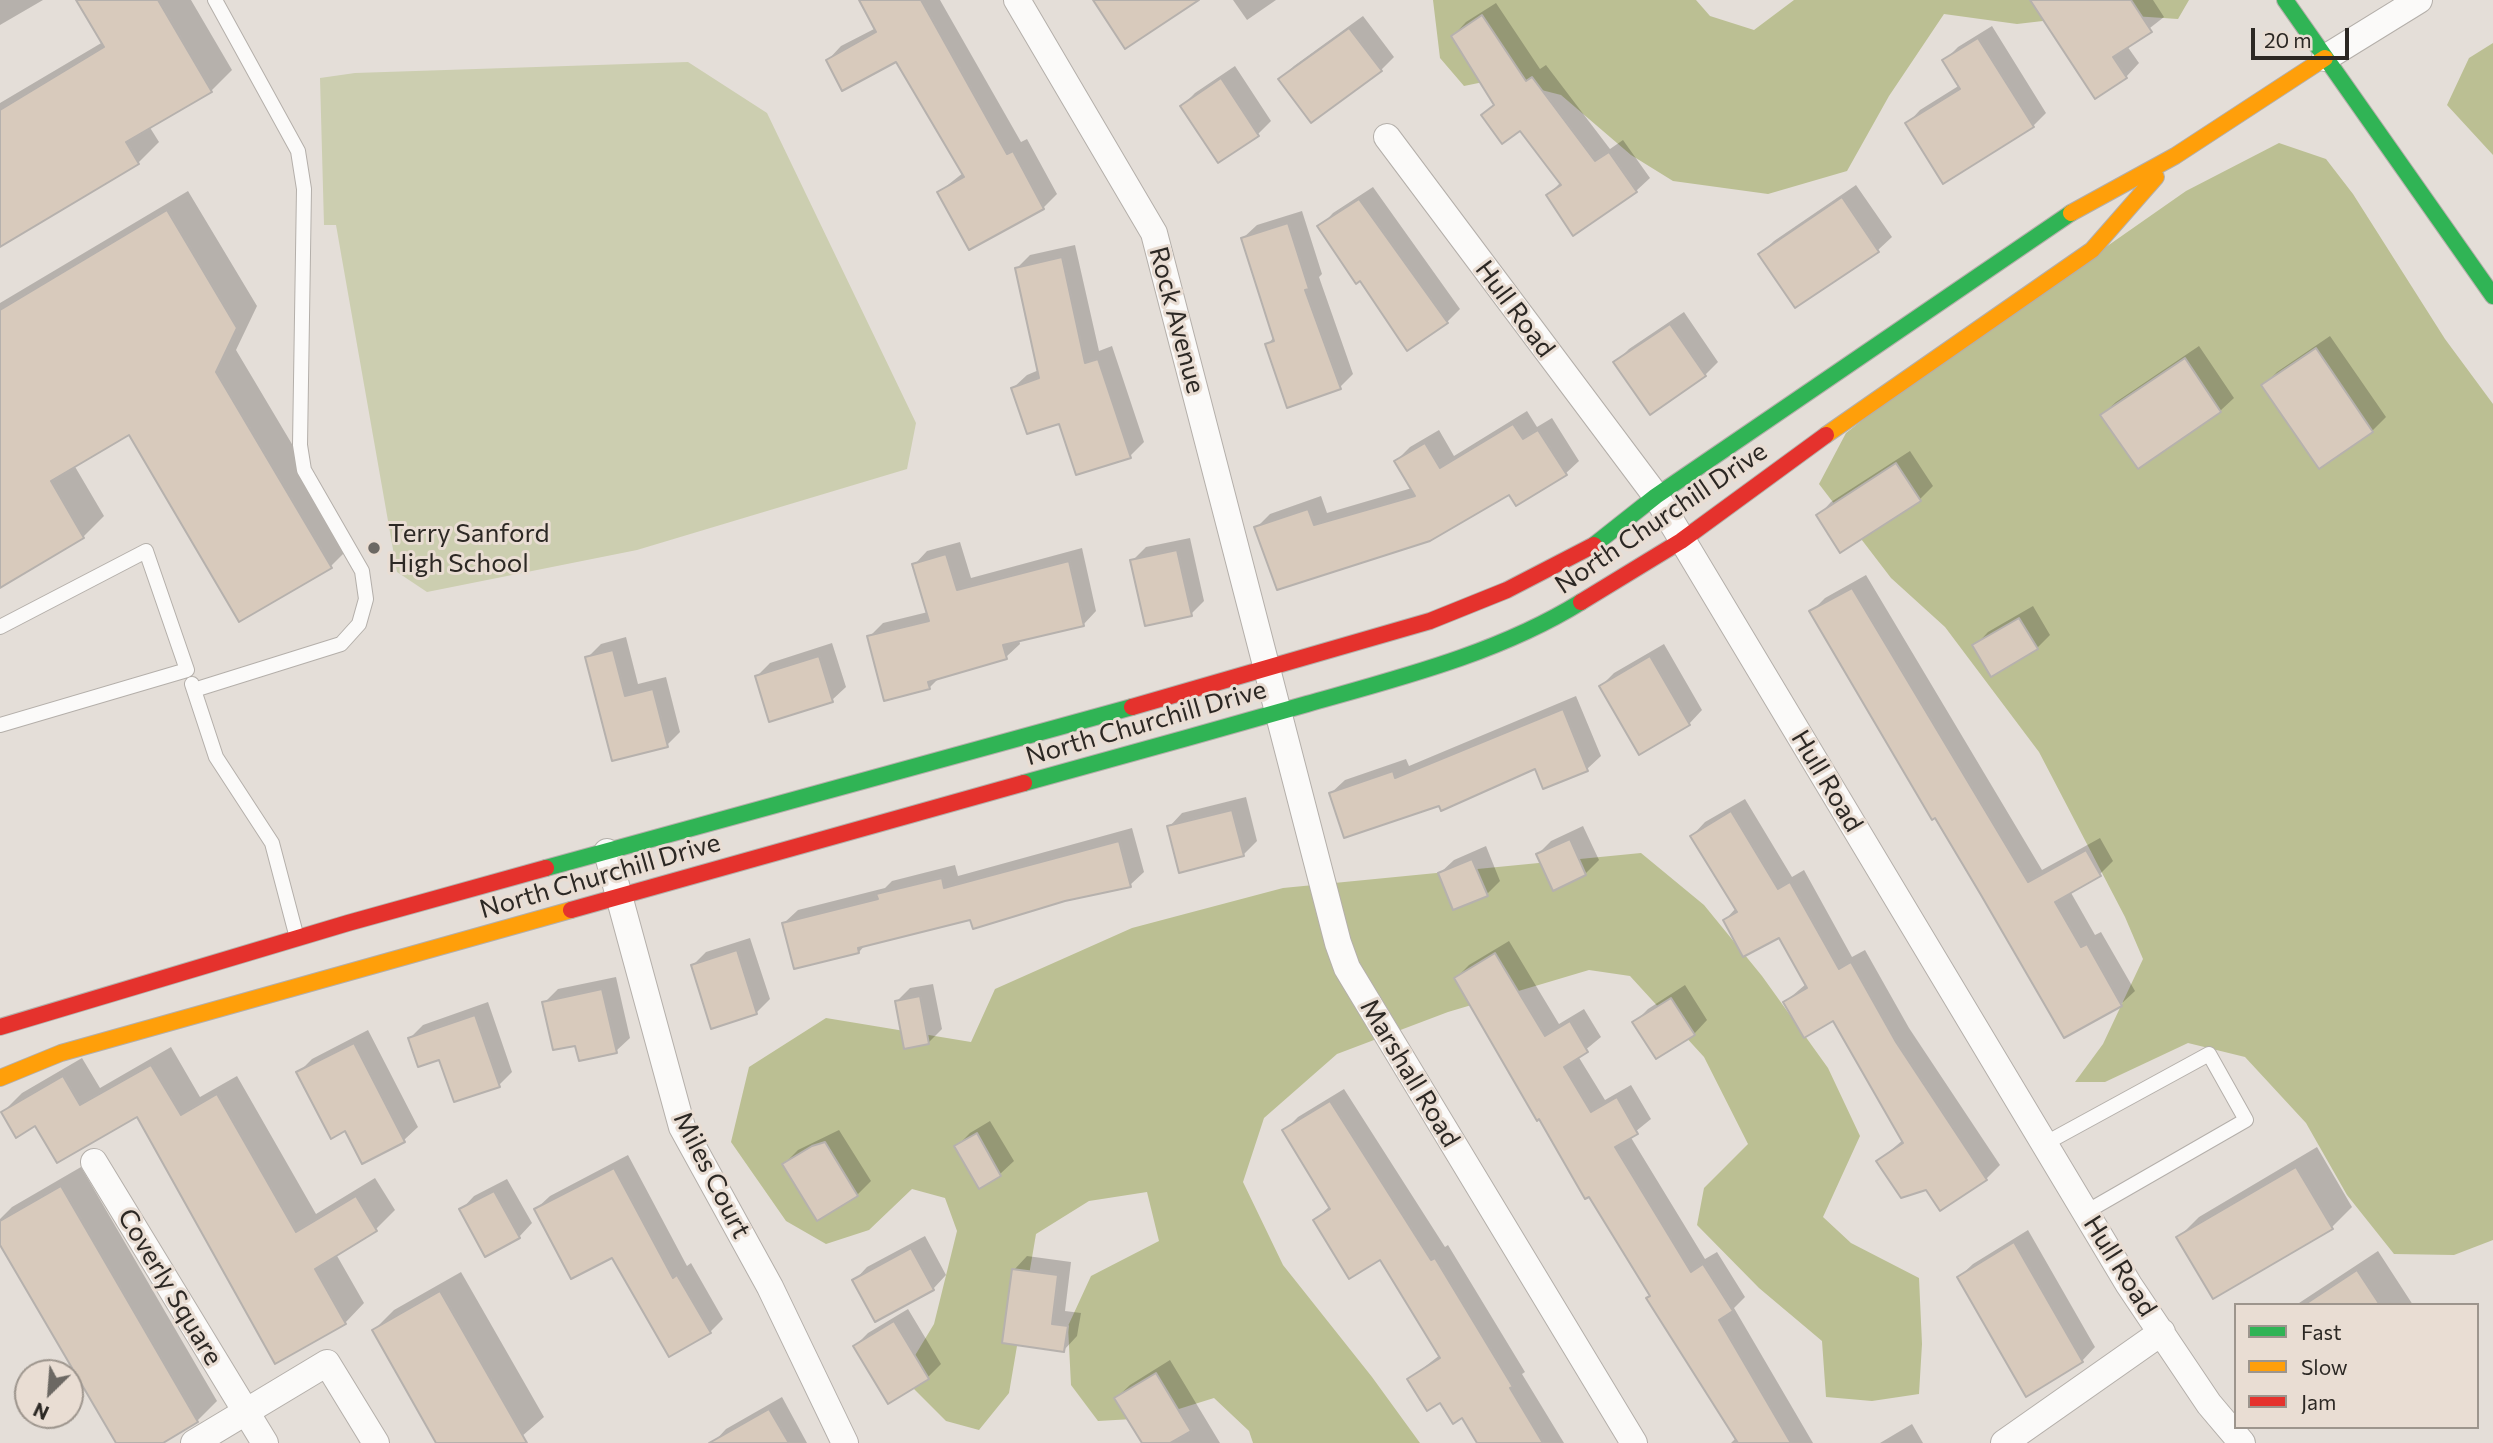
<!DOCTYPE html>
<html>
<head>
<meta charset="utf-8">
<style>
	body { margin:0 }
	#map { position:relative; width:2493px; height:1443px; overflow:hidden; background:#e4ded8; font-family:Commissioner,sans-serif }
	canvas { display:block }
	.legend { position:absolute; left:2234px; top:1303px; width:245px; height:126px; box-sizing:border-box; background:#e9ddd3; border:2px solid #9d958d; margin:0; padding:9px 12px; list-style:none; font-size:21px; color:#2c2824 }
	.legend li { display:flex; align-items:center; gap:14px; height:35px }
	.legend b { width:35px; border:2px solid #9d958d }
	.north { position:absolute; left:14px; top:1359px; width:70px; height:70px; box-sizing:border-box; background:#e9ddd3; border:2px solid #9d958d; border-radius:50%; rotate:205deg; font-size:19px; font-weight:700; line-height:28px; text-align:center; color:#2c2824 }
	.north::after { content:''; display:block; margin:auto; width:24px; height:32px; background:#6c6863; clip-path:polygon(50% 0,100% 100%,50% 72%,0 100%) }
	.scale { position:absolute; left:2251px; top:28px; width:98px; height:32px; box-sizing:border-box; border:4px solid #2c2824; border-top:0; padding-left:9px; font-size:21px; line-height:24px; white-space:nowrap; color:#2c2824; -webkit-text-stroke:5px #e9ddd3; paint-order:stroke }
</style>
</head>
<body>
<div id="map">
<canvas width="2493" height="1443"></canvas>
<ul class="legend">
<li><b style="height:9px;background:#30b455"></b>Fast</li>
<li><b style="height:9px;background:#ff9f0a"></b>Slow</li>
<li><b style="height:9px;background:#e5322d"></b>Jam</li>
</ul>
<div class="north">N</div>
<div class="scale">20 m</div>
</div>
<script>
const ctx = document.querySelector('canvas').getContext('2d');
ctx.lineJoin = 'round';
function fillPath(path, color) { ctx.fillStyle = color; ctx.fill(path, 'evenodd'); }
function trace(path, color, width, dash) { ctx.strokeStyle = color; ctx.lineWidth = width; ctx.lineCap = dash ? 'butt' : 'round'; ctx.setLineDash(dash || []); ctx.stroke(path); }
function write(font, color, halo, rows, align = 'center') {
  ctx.font = font + ' Commissioner,sans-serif'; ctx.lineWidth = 6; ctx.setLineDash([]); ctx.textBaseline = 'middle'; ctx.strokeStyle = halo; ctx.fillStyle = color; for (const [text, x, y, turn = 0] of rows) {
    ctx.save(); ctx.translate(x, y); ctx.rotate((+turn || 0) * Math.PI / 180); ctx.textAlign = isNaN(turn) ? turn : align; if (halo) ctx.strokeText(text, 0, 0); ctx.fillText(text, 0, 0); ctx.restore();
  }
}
const green = new Path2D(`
	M688,62L767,113L916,423L907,469L637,550L427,592L397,572L336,225H324L320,78L355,73Z`);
const forest = new Path2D(`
	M1433,0H1696L1710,16L1754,30L1794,0H2189L2178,19L2103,14L2017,24L1944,14L1889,96L1847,171L1768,194L1673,181L1631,155L1561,95L1498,79L1464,86L1440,58Z
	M2493,43V155L2447,105L2469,58Z
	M2279,143L2326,159L2353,194L2445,339L2493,404V1240L2454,1255L2394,1254L2347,1195L2306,1123L2245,1057L2188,1043L2105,1082H2075L2103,1044L2143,959L2125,917L2039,752L1945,627L1891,578L1819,484L1846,433L1900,391L2186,191Z
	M1641,853L1704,905L1762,976L1828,1068L1860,1136L1823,1217L1851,1243L1919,1278L1922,1344L1919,1394L1872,1401L1826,1397L1822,1341L1759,1288L1697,1225L1704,1188L1748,1144L1704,1057L1630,976L1589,970L1448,1012L1337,1054L1264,1118L1243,1182L1283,1265L1372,1377L1420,1443H1253L1249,1431L1214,1398L1150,1418L1098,1421L1071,1385L1068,1326L1091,1276L1159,1241L1147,1192L1089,1201L1036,1234L1009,1393L979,1430L946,1421L902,1377L934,1324L957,1231L945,1198L912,1189L869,1230L826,1244L786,1221L731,1142L749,1067L826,1018L971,1042L995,989L1132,928L1283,888Z`);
const shadow = new Path2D(`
	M0,0H43L0,25Z
	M78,0H191L232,70L211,91L149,126L159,142L138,163L0,245V103L103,42Z
	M861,0H940L1021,142L1027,139L1057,194L1043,208L970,247L939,192L963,173L897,60H828L841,46L876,28Z
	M1233,0H1276L1247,20Z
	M2032,0H2153L2164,17L2127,46L2139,63L2126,77Z
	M1496,3L1540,69L1546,65L1610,149L1623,140L1650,178L1636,191L1548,195L1561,182L1521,128L1483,115L1495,103L1453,36L1466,22Z
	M1363,16L1394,57L1381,70L1281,79L1294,66Z
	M1992,26L2046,113L2033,126L1907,124L1920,110L1960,85L1945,60L1958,47Z
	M1235,66L1271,121L1258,134L1219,160L1182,106L1195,93Z
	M1856,185L1892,237L1878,250L1796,306L1760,254L1774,241Z
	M1373,187L1460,309L1447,322L1361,278L1320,227L1333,213Z
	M188,191L257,306L236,350L352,545L331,566L240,620L129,433L74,465L104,516L83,537L0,586V303Z
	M1302,211L1322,274L1319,277L1353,374L1340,387L1267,345L1275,336L1243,238L1257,225Z
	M1075,245L1099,351L1112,346L1144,442L1130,456L1060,422L1013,388L1027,375L1039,370L1017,268L1030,255Z
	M1684,312L1718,362L1705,375L1616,362L1629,349Z
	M2330,336L2386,417L2372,431L2263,386L2277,372Z
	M2199,346L2234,398L2220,411L2102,415L2116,402Z
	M1527,411L1537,427L1552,418L1579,461L1565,474L1510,493L1429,540L1256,528L1270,514L1321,496L1327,513L1412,488L1396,461L1410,447L1439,430L1454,456Z
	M1910,451L1933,486L1920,499L1818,516L1831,502Z
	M1190,538L1204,601L1191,614L1132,561L1146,547Z
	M960,542L971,578L1082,548L1096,611L1083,625L1019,639L1020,644L1006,657L940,677L929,688L869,637L883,623L928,612L914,565L927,551Z
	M1866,575L2042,870L2100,838L2113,861L2100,874L2070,891L2095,935L2101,932L2135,991L2121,1004L2065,1036L1811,612L1825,598Z
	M2033,606L2050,635L2037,648L1975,646L1988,632Z
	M626,637L638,684L666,677L680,732L667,745L587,658L601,644Z
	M832,643L846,687L832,700L757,676L770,663Z
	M1664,644L1702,710L1689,724L1601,686L1614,673Z
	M1576,696L1601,756L1587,769L1536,767L1440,804L1331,793L1345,780L1406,759L1409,766Z
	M1246,797L1257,841L1243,855L1169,827L1182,813Z
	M1745,799L1792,877L1804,870L1852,957L1865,950L1909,1028L2000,1165L1986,1179L1940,1209L1926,1188L1878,1161L1903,1140L1834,1019L1785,1002L1806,984L1779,936L1725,920L1736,908L1692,836L1705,822Z
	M1583,826L1599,860L1585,874L1538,854L1551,841Z
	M1132,828L1144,872L1130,885L971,918L866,944L859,952L784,923L798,910L885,888L892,881L955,865L958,876Z
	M1486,846L1500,881L1487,894L1440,873L1454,860Z
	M750,938L770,999L756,1013L693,965L706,952Z
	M1509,941L1559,1024L1584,1009L1601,1037L1578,1056L1605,1100L1631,1085L1651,1119L1630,1136L1705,1259L1717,1252L1745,1297L1734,1308L1813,1443H1731L1737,1437L1456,978L1469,965Z
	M616,977L630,1038L616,1051L577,1043L544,1003L558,989Z
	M933,984L942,1029L928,1043L896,1002L910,988Z
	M1685,985L1707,1020L1694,1034L1635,1022L1648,1009Z
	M488,1002L512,1072L499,1085L440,1058L410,1038L423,1025Z
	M368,1030L418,1127L404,1140L363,1161L346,1129L299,1072L312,1059Z
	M171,1047L200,1097L237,1076L316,1214L375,1178L395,1210L376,1229L336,1254L364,1303L345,1323L276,1361L137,1114L36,1124L3,1112L22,1093L82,1058L100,1088Z
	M1344,1089L1445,1247L1448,1245L1525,1372L1522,1374L1564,1443H1479L1462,1416L1409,1379L1440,1355L1381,1258L1315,1220L1330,1206L1285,1130L1298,1117Z
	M990,1121L1014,1161L1000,1174L980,1186L957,1146L970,1133Z
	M839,1130L871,1181L857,1195L818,1218L784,1164L798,1150Z
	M2317,1147L2352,1207L2332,1227L2179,1237L2199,1217Z
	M628,1155L687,1266L691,1263L723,1319L710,1332L612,1255L536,1209L550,1196Z
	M81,1167L217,1401L197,1421L159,1443H118L0,1241V1219L12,1207Z
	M507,1179L532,1223L519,1237L461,1210L474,1196Z
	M2028,1230L2095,1347L2082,1361L1959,1277L1973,1264Z
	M925,1236L946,1275L933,1289L854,1281L867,1267Z
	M2378,1251L2413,1305H2296Z
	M1027,1256L1071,1262L1065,1311L1081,1313L1077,1336L1064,1350L1014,1270Z
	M461,1272L544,1417L514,1443H438L374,1330L394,1310Z
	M908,1309L941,1364L928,1377L855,1346L868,1333Z
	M1170,1360L1220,1443H1144L1116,1398L1130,1385Z
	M782,1397L807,1443H713L726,1429Z
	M1912,1424L1923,1443H1880Z`);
const building = new Path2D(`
	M76,0H158L212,92L126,142L139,164L0,247V110L104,47Z
	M859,0H921L1007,154L1013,151L1044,209L969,250L937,192L964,177L896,62L842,91L826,60L876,32Z
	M1093,0H1199L1125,49Z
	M2030,0H2131L2152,32L2113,57L2127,78L2095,99Z
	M1482,15L1526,81L1532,77L1595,161L1609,152L1637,192L1573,236L1546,195L1561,185L1520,131L1502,144L1481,115L1494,105L1451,36Z
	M1349,28L1382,71L1311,123L1278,79Z
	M1978,38L2034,127L1943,184L1905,123L1960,89L1942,60Z
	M1221,78L1259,136L1218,163L1180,106Z
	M1842,197L1879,252L1795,308L1758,254Z
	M1359,199L1448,323L1407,351L1360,281L1356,284L1317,226Z
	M167,210L237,328L216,372L332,568L239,622L129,435L51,481L84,538L0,588V310Z
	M1288,223L1309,289L1305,290L1341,389L1287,408L1265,344L1274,341L1241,238Z
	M1062,257L1085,363L1098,359L1131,458L1076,475L1059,424L1027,434L1011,388L1039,378L1015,268Z
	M1670,324L1706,376L1650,415L1613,362Z
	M2316,348L2373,432L2319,469L2261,385Z
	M2185,358L2221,412L2138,469L2100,415Z
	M1513,424L1523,439L1538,430L1567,475L1516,506L1509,495L1430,541L1277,590L1254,527L1308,509L1314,525L1415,496L1394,461L1425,443L1440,468Z
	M1896,463L1921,501L1840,553L1816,515Z
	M1177,550L1192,616L1145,626L1130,560Z
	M946,554L957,590L1069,561L1084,626L1003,645L1007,659L928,682L930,689L884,701L867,636L929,621L912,564Z
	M1852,588L2028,882L2086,850L2101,876L2055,902L2081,947L2087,944L2122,1006L2064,1038L1981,895L1935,818L1932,820L1809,611Z
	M2019,618L2038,649L1991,677L1972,645Z
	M613,650L625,696L653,689L668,747L612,761L585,657Z
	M819,656L833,702L769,722L755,676Z
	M1650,656L1690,725L1639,755L1599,686Z
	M1563,709L1588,771L1543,789L1535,769L1441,811L1439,806L1344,838L1329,793L1393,771L1395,778Z
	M1232,810L1244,856L1179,873L1167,826Z
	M1731,811L1778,889L1790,882L1839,969L1851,962L1896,1042L1987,1180L1940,1211L1926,1190L1901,1198L1876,1161L1903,1143L1833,1021L1804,1038L1783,1002L1807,988L1779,938L1743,957L1723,920L1737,912L1690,836Z
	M1570,839L1586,875L1553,891L1536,854Z
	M1119,841L1131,887L1065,901L973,929L970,920L858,948L859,953L794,969L782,923L878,899L876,894L942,878L944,888Z
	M1472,859L1488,896L1453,910L1438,873Z
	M737,950L757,1014L711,1029L691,965Z
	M1495,953L1545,1036L1570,1021L1588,1052L1564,1067L1591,1112L1617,1097L1638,1134L1615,1147L1691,1272L1703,1264L1733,1311L1719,1320L1791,1443H1738L1646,1298L1650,1296L1589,1197L1585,1199L1539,1119L1537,1121L1454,978Z
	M602,989L617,1053L579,1061L575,1046L553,1050L542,1002Z
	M920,996L929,1044L904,1049L895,1001Z
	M1671,998L1695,1035L1656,1059L1632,1022Z
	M475,1015L500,1087L454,1102L439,1060L418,1067L408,1038Z
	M354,1043L405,1142L362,1164L345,1131L331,1139L296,1072Z
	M151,1065L181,1115L217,1094L296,1232L356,1196L377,1231L315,1269L346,1324L275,1364L137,1117L57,1163L35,1126L16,1138L1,1112L63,1076L80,1105Z
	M1330,1101L1431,1260L1435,1258L1513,1387L1510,1388L1543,1443H1477L1462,1418L1453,1424L1440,1403L1427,1411L1407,1379L1440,1358L1380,1260L1349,1279L1313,1220L1330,1209L1282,1130Z
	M977,1133L1001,1176L979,1189L954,1146Z
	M825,1142L858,1196L817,1221L782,1164L812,1146Z
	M2296,1167L2333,1229L2213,1299L2176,1237Z
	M614,1168L673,1278L677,1275L711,1333L669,1357L612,1258L571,1279L534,1209Z
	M61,1186L198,1422L163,1443H116L0,1245V1221Z
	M494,1191L520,1238L485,1257L459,1209Z
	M2014,1242L2083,1362L2026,1397L1957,1277Z
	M911,1248L934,1290L875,1322L852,1280Z
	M1012,1269L1058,1275L1052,1324L1068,1326L1064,1352L1002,1343Z
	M2357,1270L2380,1305H2304Z
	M440,1291L527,1443H436L372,1330Z
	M894,1321L929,1379L888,1404L853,1346Z
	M1156,1373L1191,1431L1170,1443H1142L1114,1398Z
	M769,1409L789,1443H709Z`);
const lane = new Path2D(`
	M0,627L146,551L187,670L0,725
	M192,684L216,757L272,843L297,938
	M194,690L341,644L359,624L366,599L362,571L304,470L300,445L304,189L298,151L215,0
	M2046,1143L2209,1054L2246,1120L2086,1212`);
const street = new Path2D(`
	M1017,0L1154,233L1338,943L1347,968L1634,1443
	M2325,58L2419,0
	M1387,137L1656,496L2129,1285L2209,1404L2242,1443
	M607,852L682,1127L770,1287L845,1443
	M94,1162L265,1443
	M194,1443L327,1363L376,1443
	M2004,1443L2162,1332`);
const fast = new Path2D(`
	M2285,0L2493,296
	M1594,545L1656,496L2071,213
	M1024,783C1118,757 1213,731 1307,704C1399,678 1499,653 1581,602
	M546,868L1132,707`);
const slow = new Path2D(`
	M2071,213L2175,156L2325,58
	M1826,435L2092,250L2156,177
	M0,1078L61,1053L571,910`);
const jam = new Path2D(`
	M1581,602L1681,541L1826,435
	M1132,707L1430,621L1507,590L1594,545
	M571,910L1024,783
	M0,1027L348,923L546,868`);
const markers = [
	[374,548,7,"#6c6863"]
];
const streetNames = [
	["Hull Road",1515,309,53],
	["Rock Avenue",1177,320,75],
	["North Churchill Drive",1661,518,-34],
	["North Churchill Drive",1146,723,-16],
	["Hull Road",1827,781,59],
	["North Churchill Drive",600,876,-16],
	["Marshall Road",1410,1073,59],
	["Miles Court",712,1175,63],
	["Hull Road",2120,1266,58],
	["Coverly Square",170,1287,59]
];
const poiNames = [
	["Terry Sanford",388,533],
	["High School",388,563]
];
fillPath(green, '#ccceb0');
fillPath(forest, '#bbbf93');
fillPath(shadow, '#0003');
fillPath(building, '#d8cabc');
trace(building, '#b6b1ad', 2);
trace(lane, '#b4afaa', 16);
trace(street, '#b4afaa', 28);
trace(fast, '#b4afaa', 18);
trace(slow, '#b4afaa', 18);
trace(jam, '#b4afaa', 18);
trace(lane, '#fbfaf9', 14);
trace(street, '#fbfaf9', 26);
trace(fast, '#30b455', 16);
trace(slow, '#ff9f0a', 16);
trace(jam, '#e5322d', 16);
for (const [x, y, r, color] of markers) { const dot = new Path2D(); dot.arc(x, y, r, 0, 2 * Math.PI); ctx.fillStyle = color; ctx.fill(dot); trace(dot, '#e9ddd3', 2.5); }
write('26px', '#2c2824', '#e9ddd3', streetNames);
write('26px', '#2c2824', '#e9ddd3', poiNames, 'left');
</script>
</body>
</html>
